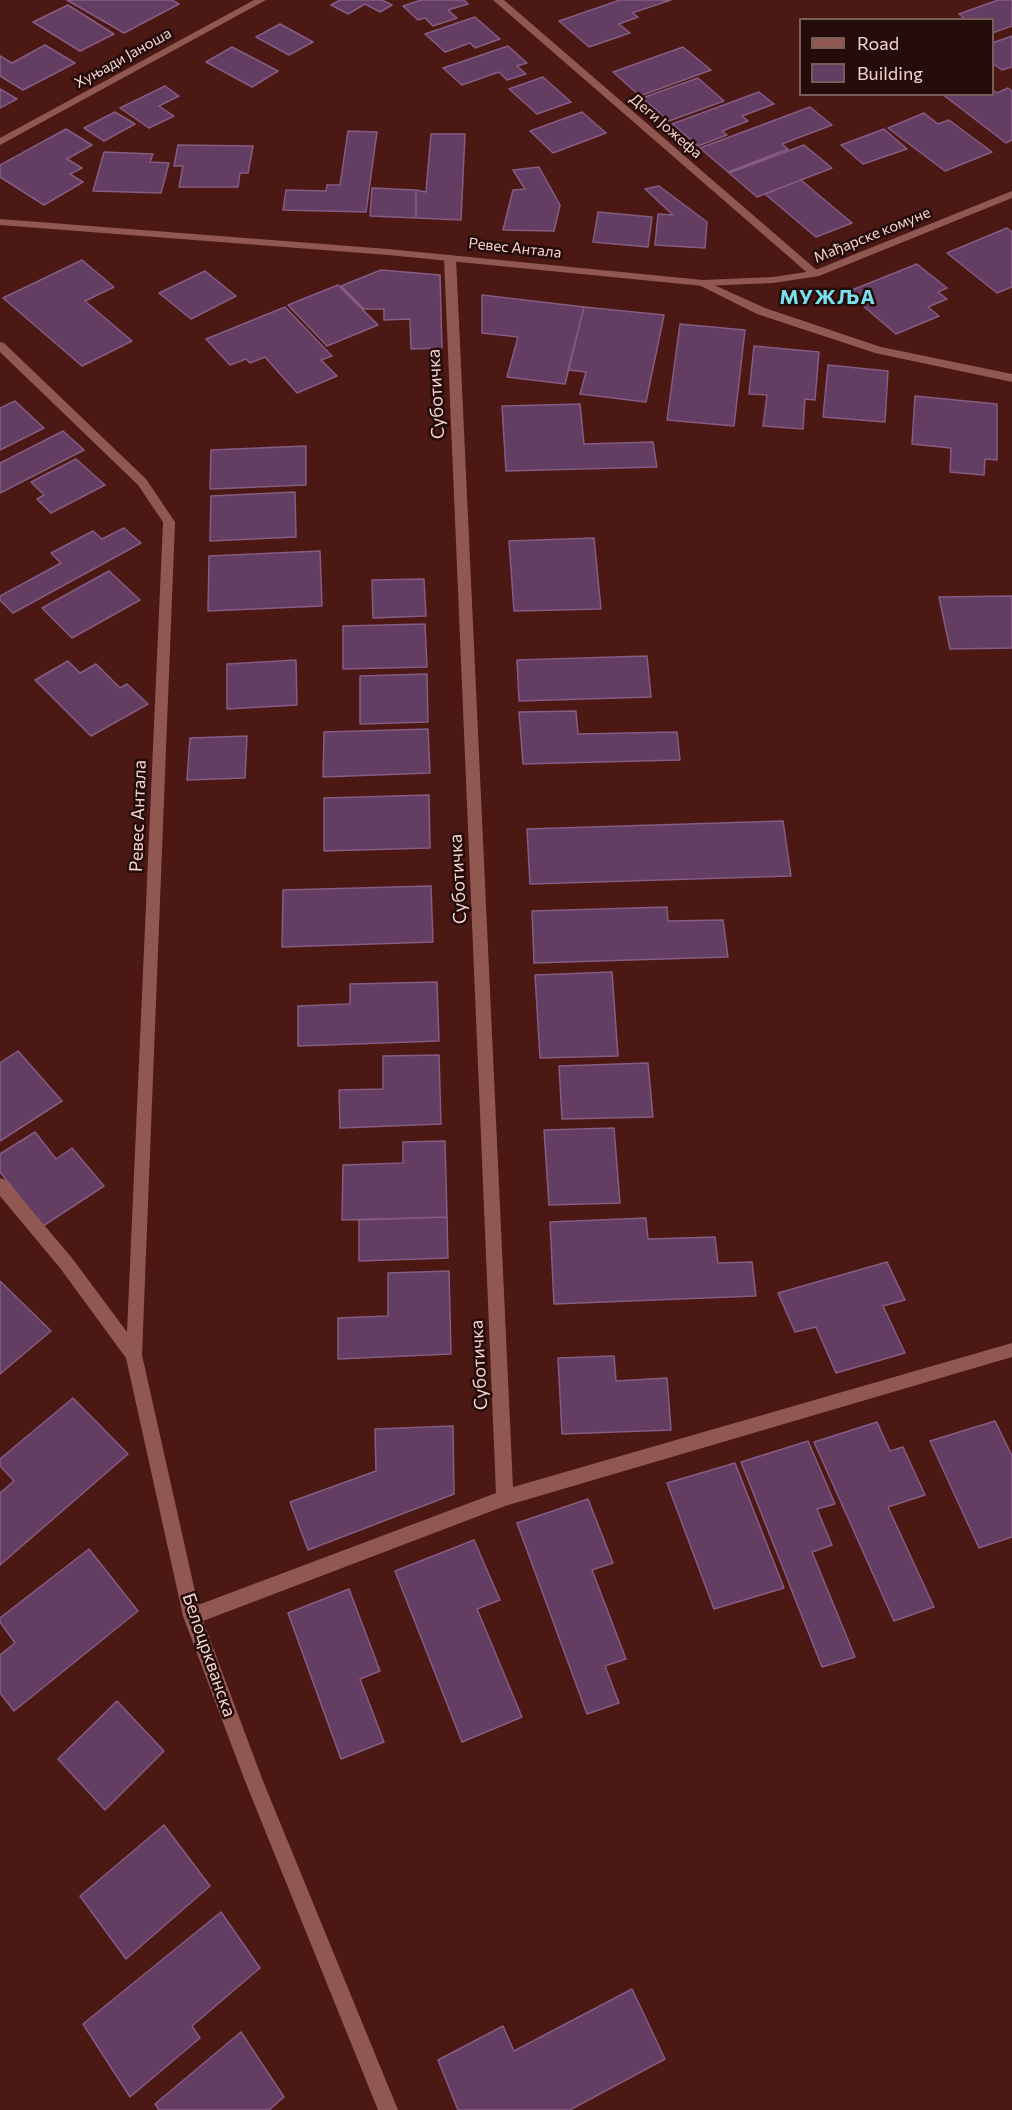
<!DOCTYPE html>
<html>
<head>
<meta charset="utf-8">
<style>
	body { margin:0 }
	#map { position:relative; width:1012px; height:2110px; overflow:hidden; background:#4b1814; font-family:Commissioner,sans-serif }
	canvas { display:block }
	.legend { position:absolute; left:799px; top:18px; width:195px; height:78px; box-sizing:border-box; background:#230c0a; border:2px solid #775c58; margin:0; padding:8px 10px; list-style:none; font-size:18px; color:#f6d3ce }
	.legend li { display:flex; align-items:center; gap:12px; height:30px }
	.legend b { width:30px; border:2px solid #775c58 }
</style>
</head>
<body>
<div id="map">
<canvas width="1012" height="2110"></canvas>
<ul class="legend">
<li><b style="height:8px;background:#915851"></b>Road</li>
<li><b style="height:16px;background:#643d63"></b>Building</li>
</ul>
</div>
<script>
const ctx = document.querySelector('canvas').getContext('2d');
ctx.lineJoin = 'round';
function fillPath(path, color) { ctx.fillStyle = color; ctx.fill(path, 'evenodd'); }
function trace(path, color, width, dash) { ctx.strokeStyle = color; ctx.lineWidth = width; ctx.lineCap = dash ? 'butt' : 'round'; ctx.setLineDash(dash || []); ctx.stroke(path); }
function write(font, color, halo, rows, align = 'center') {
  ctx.font = font + ' Commissioner,sans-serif'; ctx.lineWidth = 5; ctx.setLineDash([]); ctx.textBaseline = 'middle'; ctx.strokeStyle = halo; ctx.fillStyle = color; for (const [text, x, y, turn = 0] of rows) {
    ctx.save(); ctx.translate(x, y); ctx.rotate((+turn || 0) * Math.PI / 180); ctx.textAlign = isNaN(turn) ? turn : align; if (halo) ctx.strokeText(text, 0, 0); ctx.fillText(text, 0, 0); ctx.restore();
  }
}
const building = new Path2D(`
	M67,0H172L179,4L124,33Z
	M340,0H382L392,5L380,12L365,4L348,14L331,5Z
	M421,0H464L468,4L448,10L457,18L433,26L425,18L418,20L403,6Z
	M620,0H671L632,13L638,17L619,24L630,33L589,47L559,21Z
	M998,0H1012V26L992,33V20H966L959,14Z
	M68,5L114,34L80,51L33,22Z
	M475,17L500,39L475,48L470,43L445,52L425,34Z
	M280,24L313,42L289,55L256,37Z
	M1012,36V67L1002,70L992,63V43Z
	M45,45L75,63L23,90L0,76V56L12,63Z
	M508,46L527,63L517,66L526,74L507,80L499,72L462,85L443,68Z
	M232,47L278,71L252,87L206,62Z
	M683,47L711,70L640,96L613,72Z
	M543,77L571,102L537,114L509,89Z
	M698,78L724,101L669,121L642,98Z
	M165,86L179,96L159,106L174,116L149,128L120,108Z
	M1008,88L1012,91V140L1006,143L942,94H992V89L997,93Z
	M0,89L17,99L0,108Z
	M759,92L774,104L742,116L748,121L722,131L727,135L698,146L672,124Z
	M810,107L832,125L782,144L788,149L728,172L700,148Z
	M115,112L135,124L104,141L84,128Z
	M582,112L606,133L553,153L530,131Z
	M924,113L938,124L949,120L992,152L945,171L888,128Z
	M66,129L92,145L67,159L82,168L70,174L83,182L44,205L0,177V165Z
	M884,129L907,149L863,164L841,145Z
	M348,131L377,132L366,212L283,210L286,190L326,191L327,185H340Z
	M431,134H465L461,220L416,218V190L426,192Z
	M178,145L253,146L248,173H240L238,187H179L183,166H174Z
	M804,145L832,168L757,197L729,173Z
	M104,152L153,154L150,162L169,163L161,193L93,191Z
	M539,167L560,205L554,231L503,230L513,190L525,189L513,170Z
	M801,180L852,223L816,237L765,194Z
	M659,186L707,222L705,248L655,245L658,214L673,215L645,189Z
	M372,188L416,190V218L370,216Z
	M598,212L652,217L648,247L593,242Z
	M1007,228L1012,232V287L997,293L947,253Z
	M82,260L114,287L85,301L132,341L82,366L3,298Z
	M917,264L947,288L938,292L947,299L928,307L939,316L896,334L847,292Z
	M381,270L440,275L442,348L411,349L410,319L384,320V309H364L341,286Z
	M205,271L236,296L191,319L159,293Z
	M338,285L378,325L327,346L288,305Z
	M482,295L584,307L565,384L507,377L518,337L482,333Z
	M285,307L332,356L321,360L337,376L297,393L265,357L250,363L246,359L230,365L206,339Z
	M584,307L664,315L646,402L580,394L586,372L568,370Z
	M680,324L745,330L734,426L667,420Z
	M754,346L819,352L815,400L805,399L803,429L763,426L767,395L749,394Z
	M828,365L888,371L885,422L823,417Z
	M915,396L997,404V460L985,459L984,475L950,472L951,448L912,444Z
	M15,401L44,428L0,450V408Z
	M580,404L584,444L653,442L657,467L506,471L502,406Z
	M63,431L84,450L0,493V463Z
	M306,446V485L210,489L211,450Z
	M76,459L105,485L51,513L37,499L44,495L31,482Z
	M295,492L296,537L210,541L211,496Z
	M124,528L141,543L13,613L0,600V596L61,563L51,553L93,531L102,539Z
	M594,538L601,609L514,611L509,541Z
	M320,551L322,606L208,611L209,556Z
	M109,571L140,600L72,638L42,608Z
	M424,579L426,616L373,618L372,580Z
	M1012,596V648L950,649L939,597Z
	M425,624L427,667L343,669V626Z
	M647,656L651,697L519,701L517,660Z
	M296,660L297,705L227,709V664Z
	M68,661L80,673L96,664L120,688L127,684L148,704L91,736L35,680Z
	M427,674L428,722L360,724V676Z
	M576,711L578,734L677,732L680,760L523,764L519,712Z
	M428,729L430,773L323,777L324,732Z
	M247,736L245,778L187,780L190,738Z
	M429,795L430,848L324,851V798Z
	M783,821L791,876L530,884L527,829Z
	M431,886L433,942L282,947L283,890Z
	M667,907L668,921L723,920L728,957L534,963L532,911Z
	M612,972L618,1056L540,1058L535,975Z
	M437,982L439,1041L298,1046V1006L350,1004V984Z
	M18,1051L62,1101L0,1141V1063Z
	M439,1055L441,1124L340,1128L339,1090L383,1089V1056Z
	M648,1063L653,1117L562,1119L559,1066Z
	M614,1128L620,1203L549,1205L544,1130Z
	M35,1132L56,1159L72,1148L104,1186L43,1226L0,1172V1154Z
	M445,1141L447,1217L342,1220L343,1165L403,1163V1142Z
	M447,1217L448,1258L359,1261V1220Z
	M646,1218L648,1239L715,1237L718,1263L752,1262L756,1296L554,1304L550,1222Z
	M887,1262L905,1300L883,1306L905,1353L836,1373L816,1327L795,1332L778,1293Z
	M449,1271L451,1354L338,1359V1318L388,1316V1273Z
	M0,1281L51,1331L0,1374Z
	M614,1356L616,1381L667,1378L671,1430L562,1434L558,1358Z
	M73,1398L128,1454L0,1565V1493L14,1481L0,1466V1459Z
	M995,1421L1012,1456V1537L979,1548L930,1441Z
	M877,1422L890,1451L903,1447L925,1495L888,1507L934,1607L894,1621L814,1442Z
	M453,1426L454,1494L308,1550L290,1502L376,1471L375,1429Z
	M808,1441L835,1504L817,1509L832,1545L812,1552L855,1657L822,1667L741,1462Z
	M735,1463L784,1588L714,1609L667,1483Z
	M588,1499L613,1563L592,1570L626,1659L605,1666L619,1703L587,1714L517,1523Z
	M474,1540L500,1600L477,1609L522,1717L462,1742L395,1571Z
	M89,1549L138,1611L14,1711L0,1693V1655L15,1643L0,1622V1618Z
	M349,1589L380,1671L360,1679L384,1742L341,1759L288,1613Z
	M117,1701L164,1751L105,1810L58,1759Z
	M164,1825L210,1886L126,1959L80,1896Z
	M221,1912L260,1968L192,2026L200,2038L130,2097L83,2024Z
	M632,1989L665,2059L570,2110H458L438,2060L503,2026L514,2051Z
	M241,2032L284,2097L269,2110H159L155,2104Z`);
const minor = new Path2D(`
	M254,0H266L0,145V138Z
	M493,0H504L819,272V276H811Z
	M450,255L456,258L513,1487L1012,1343V1357L505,1506L203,1621L263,1781L398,2110H378L245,1781L183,1616L126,1358L60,1268L0,1196V1178L6,1180L72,1258L127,1332L163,522L138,485L0,352V342L4,343L146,479L175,522L142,1355L198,1605L496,1493L444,258Z
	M703,280L765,308L881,347L1012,374V382L875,353L757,314L699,285L697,283Z`);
const tertiary = new Path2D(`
	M1012,191V198L819,276L773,283L703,286L388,255L0,225V219L388,249L703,280L773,277L813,271Z`);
const farStreetnames = [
	["Хуњади Јаноша",123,58,-29],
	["Деги Јожефа",666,126,41],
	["Мађарске комуне",872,235,-22],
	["Ревес Антала",515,248,6]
];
const streetNames = [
	["Суботичка",436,394,-93],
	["Ревес Антала",138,816,-88],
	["Суботичка",458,879,-93],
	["Суботичка",479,1365,-93],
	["Белоцркванска",209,1655,71]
];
const farDistrictnames = [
	["МУЖЉА",828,297]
];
fillPath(building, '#643d63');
trace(building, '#855c84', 1.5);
fillPath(minor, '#915851');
fillPath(tertiary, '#915851');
write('15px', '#f6d3ce', '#230c0a', farStreetnames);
write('18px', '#f6d3ce', '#230c0a', streetNames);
ctx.letterSpacing = '1.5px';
write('bold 20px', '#77e1f0', '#230c0a', farDistrictnames);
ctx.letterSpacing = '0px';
</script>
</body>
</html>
